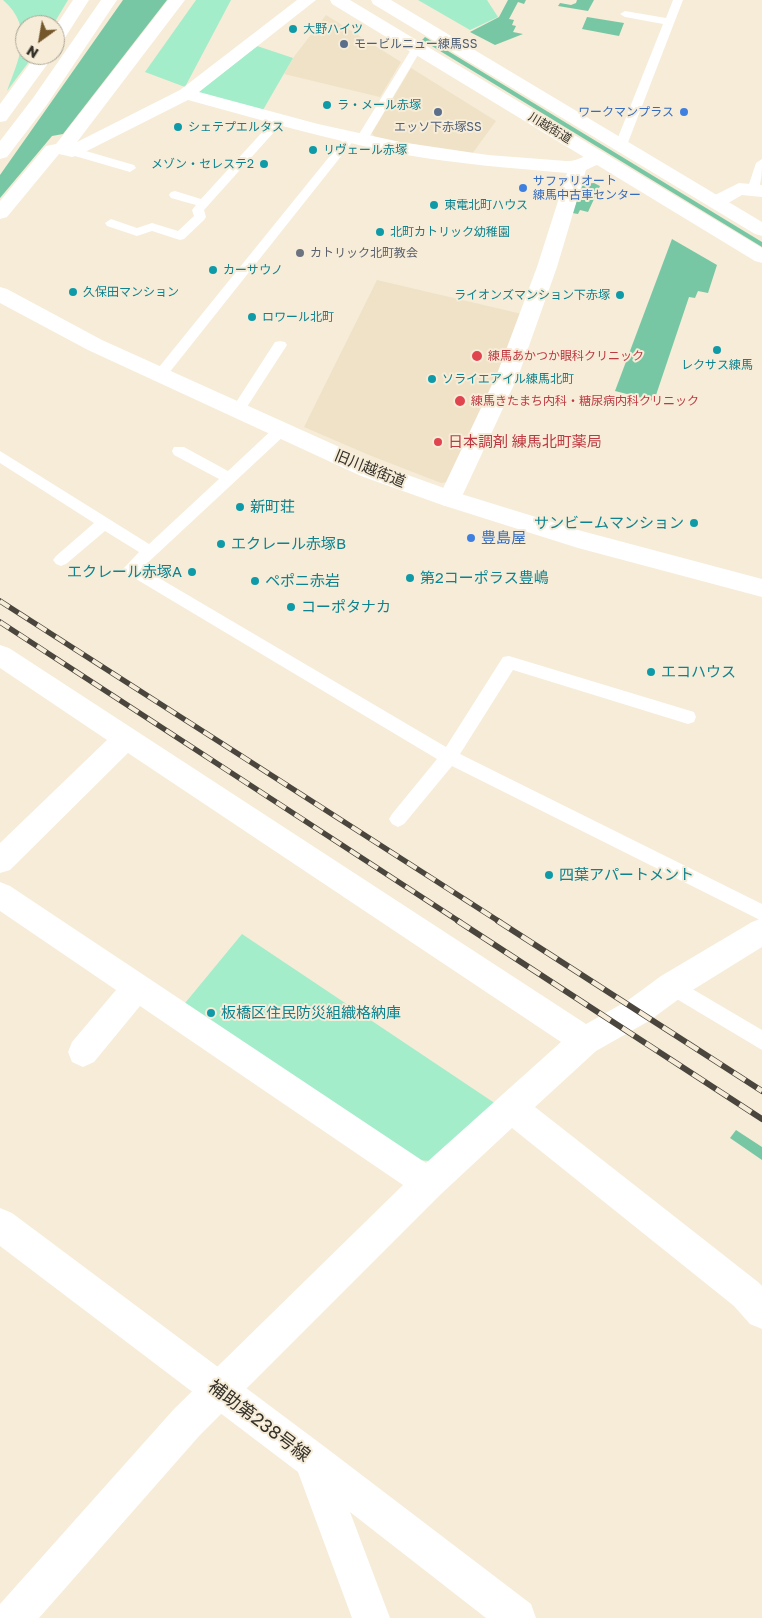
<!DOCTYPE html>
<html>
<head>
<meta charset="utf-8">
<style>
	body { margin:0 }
	#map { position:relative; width:762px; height:1618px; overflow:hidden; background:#f6ecd8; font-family:"Golos Text",sans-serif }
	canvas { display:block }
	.north { position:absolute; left:15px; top:15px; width:50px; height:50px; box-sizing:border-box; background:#f6ecd8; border:1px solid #a9a292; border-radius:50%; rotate:212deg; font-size:14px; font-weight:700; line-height:20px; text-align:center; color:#35322a }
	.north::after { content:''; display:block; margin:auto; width:18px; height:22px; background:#74572a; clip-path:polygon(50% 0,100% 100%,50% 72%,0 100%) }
</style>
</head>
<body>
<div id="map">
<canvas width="762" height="1618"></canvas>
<div class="north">N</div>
</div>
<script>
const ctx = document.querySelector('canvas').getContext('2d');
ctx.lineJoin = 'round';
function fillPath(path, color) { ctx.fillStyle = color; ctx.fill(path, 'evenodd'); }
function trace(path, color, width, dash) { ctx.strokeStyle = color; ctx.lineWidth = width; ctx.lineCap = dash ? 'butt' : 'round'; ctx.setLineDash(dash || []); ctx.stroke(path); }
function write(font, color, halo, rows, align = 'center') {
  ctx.font = font + ' "Golos Text","Noto Sans JP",sans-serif'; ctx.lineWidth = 4; ctx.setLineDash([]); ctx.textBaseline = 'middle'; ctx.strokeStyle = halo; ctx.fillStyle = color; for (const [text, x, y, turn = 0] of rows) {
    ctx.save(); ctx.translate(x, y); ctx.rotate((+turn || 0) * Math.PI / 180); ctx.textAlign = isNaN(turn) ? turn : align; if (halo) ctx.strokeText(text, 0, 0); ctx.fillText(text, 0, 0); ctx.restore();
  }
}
const built = new Path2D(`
	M326,15L401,62L380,97L284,74L293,58Z
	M411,68L496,121L472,154L375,138L372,133Z
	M377,280L522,314L454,481L441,483L369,455L304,427Z`);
const green = new Path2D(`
	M3,0H68L53,25H25V55H34L7,91C19,58 35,28 3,0Z
	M196,0H231L185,87L145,72Z
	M418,0H487L498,17L470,30Z
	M257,46L293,58L263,110L197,93Z
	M242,934L499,1106L430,1161L404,1159L181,1008Z`);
const forest = new Path2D(`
	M123,0H167L63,134L52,136L0,198V175Z
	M508,0H526L524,4L518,2L509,19L514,20L512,25L516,26L513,32L523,34L495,45L470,32L499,17Z
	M577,0H594L588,11L558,6L560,3L571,5L576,3Z
	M587,17L624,23L619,36L582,29Z
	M425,37L762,242V247L422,40Z
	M594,183L600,186L588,212L580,210L578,214L572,213L583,184Z
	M672,239L717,265L708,293L698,291L695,298L689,297L654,401L615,391Z
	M736,1130L762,1147V1160L730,1138Z`);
const lane = new Path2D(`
	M673,0H683L627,145L625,147H617L615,145L663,24L625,17L620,14L625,11L666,18Z
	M417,45L422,48L368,139L362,143L358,141L356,139L412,48Z
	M280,116L284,117L286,119L284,121L204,210L206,217L204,220L184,239L180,240L152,231L137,236L107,226L105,223L111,219L137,228L152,223L178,231L194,216L192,210L196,205L171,198L169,195L171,192L175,191L201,199L276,117Z
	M350,134L356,138L354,140L165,378H155L153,375L155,372L346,136Z
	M72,147L134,165L136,168L130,172L68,154L66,151Z
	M762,159C762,171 762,182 757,193H749L747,190L756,163Z
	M280,341L285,342L287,345L243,413H233L231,410L233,407L275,342Z
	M281,425L286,426L288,430L286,434L142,568L446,747L503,657L509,656L694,712L696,717L694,722L688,724L513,670L460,754L762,904V921L452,766L404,824L398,827L392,824L389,819L392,814L437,759L126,573L123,569L139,552L105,531L66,564L61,566L56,564L53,560L56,556L94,523L0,463V451L149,544L219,479L174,455L172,451L174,447H184L228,471L276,426Z
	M672,977L762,1030V1050L665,992L662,986L665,980Z`);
const street = new Path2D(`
	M168,0H185L77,142L180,90L297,0H316L199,92L318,124L400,142L488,155L566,161C581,162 590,149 605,153L607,157L605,161L586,170L557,267L519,374L458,505L450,507L442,505L438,499L497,374L537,267L567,173C511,168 456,164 401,154C329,140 258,119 188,100L79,155L72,157L59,154L7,217L0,219V201L46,146L56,144Z
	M739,183L762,185V197L742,195L723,206L716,208L709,206L706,202L709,198Z
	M0,645L9,648L586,1024L627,1001L661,976L752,922L762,918V947L683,996L649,1021L596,1051L535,1107L758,1282L762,1286V1329L750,1324L734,1306L512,1128L440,1195L200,1435L39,1618H0V1604L174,1409L403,1185L140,1006L94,1062L83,1067L72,1062L68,1052L72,1042L116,990L0,911V882L10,886L426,1163L561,1042L128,753L10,870L0,873V843L107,740L0,668Z`);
const secondary = new Path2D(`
	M0,287L7,289L102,340L377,464L458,493L578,530L762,579V597L578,548L442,505L361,476L88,350L0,303Z
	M0,1208L12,1213L325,1447L531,1604L536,1618H486L350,1512L390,1618H352L298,1472L0,1246Z`);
const highway = new Path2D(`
	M73,0H89L61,44L55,45V27Z
	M101,0H117L46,106L7,157L0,159V141L33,98Z
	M330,0H350L762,248V263L755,261L332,4Z
	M371,0H391L762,222V236L755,234L373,4Z
	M36,55H54L6,121L0,122V104Z`);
const railFar1 = new Path2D(`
	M0,601L500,922
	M0,622L460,922`);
const rail = new Path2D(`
	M458,921L762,1119
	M498,921L762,1091`);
const markers = [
	[293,29,5,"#0f9aa8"],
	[344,44,5,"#5c6f8a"],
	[327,105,5,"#0f9aa8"],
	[438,112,5,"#5c6f8a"],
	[684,112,5,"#3f7fe0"],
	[178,127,5,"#0f9aa8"],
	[313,150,5,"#0f9aa8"],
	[264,164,5,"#0f9aa8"],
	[523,188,5,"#3f7fe0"],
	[434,205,5,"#0f9aa8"],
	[380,232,5,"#0f9aa8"],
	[300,253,5,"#6b7280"],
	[213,270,5,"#0f9aa8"],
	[73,292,5,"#0f9aa8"],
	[620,295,5,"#0f9aa8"],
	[252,317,5,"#0f9aa8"],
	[717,350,5,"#0f9aa8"],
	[477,356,6,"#e0444e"],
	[432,379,5,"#0f9aa8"],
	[460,401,6,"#e0444e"],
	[438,442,5,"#e0444e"],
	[240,507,5,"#0f9aa8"],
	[694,523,5,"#0f9aa8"],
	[471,538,5,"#3f7fe0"],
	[221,544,5,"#0f9aa8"],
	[192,572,5,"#0f9aa8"],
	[410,578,5,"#0f9aa8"],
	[255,581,5,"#0f9aa8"],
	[291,607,5,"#0f9aa8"],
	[651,672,5,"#0f9aa8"],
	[549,875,5,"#0f9aa8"],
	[211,1013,5,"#0f9aa8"]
];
const farCulturenames = [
	["大野ハイツ",303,29],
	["ラ・メール赤塚",337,105],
	["シェテプエルタス",188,127],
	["リヴェール赤塚",323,150],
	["メゾン・セレステ2",254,164,"right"],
	["東電北町ハウス",444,205],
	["北町カトリック幼稚園",390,232],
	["カーサウノ",223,270],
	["久保田マンション",83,292],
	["ライオンズマンション下赤塚",610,295,"right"],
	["ロワール北町",262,317],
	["レクサス練馬",717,365,"center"],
	["ソライエアイル練馬北町",442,379]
];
const farServicenames = [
	["モービルニュー練馬SS",354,44],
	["エッソ下赤塚SS",438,127,"center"]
];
const farShopnames = [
	["ワークマンプラス",674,112],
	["サファリオート",533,181,"left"],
	["練馬中古車センター",533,195,"left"]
];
const farStreetnames = [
	["川越街道",550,128,31]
];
const farWorshipnames = [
	["カトリック北町教会",310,253]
];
const farHealthnames = [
	["練馬あかつか眼科クリニック",488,356],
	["練馬きたまち内科・糖尿病内科クリニック",471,401]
];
const healthNames = [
	["日本調剤 練馬北町薬局",448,442]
];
const streetNames = [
	["旧川越街道",370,469,22]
];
const cultureNames = [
	["新町荘",250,507],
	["サンビームマンション",684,523,"right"],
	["エクレール赤塚B",231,544],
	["エクレール赤塚A",182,572,"right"],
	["第2コーポラス豊嶋",420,578],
	["ペポニ赤岩",265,581],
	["コーポタナカ",301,607],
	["エコハウス",661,672],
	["四葉アパートメント",559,875],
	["板橋区住民防災組織格納庫",221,1013]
];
const shopNames = [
	["豊島屋",481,538]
];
const nearStreetnames = [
	["補助第238号線",259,1421,37]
];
fillPath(built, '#efe2c7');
fillPath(green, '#a3edca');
fillPath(forest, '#78c7a4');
fillPath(lane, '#fff');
fillPath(street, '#fff');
fillPath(secondary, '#fff');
fillPath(highway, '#fff');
trace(railFar1, '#4a463d', 5.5);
trace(rail, '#4a463d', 6);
trace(railFar1, '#f6ecd8', 4, [11]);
trace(rail, '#f6ecd8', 4.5, [14]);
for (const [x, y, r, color] of markers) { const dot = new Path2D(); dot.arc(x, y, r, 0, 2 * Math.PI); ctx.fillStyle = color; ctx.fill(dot); trace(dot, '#f6ecd8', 2); }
write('12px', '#0d838f', '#f6ecd8', farCulturenames, 'left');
write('12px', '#4e5e75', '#f6ecd8', farServicenames, 'left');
write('12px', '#366cbe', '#f6ecd8', farShopnames, 'right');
write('12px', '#35322a', '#f6ecd8', farStreetnames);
write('12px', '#5b616d', '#f6ecd8', farWorshipnames, 'left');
write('12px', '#be3a42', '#f6ecd8', farHealthnames, 'left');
write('15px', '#be3a42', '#f6ecd8', healthNames, 'left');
write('15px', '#35322a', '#f6ecd8', streetNames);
write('15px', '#0d838f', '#f6ecd8', cultureNames, 'left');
write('15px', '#366cbe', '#f6ecd8', shopNames, 'left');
write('18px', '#35322a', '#f6ecd8', nearStreetnames);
</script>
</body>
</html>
